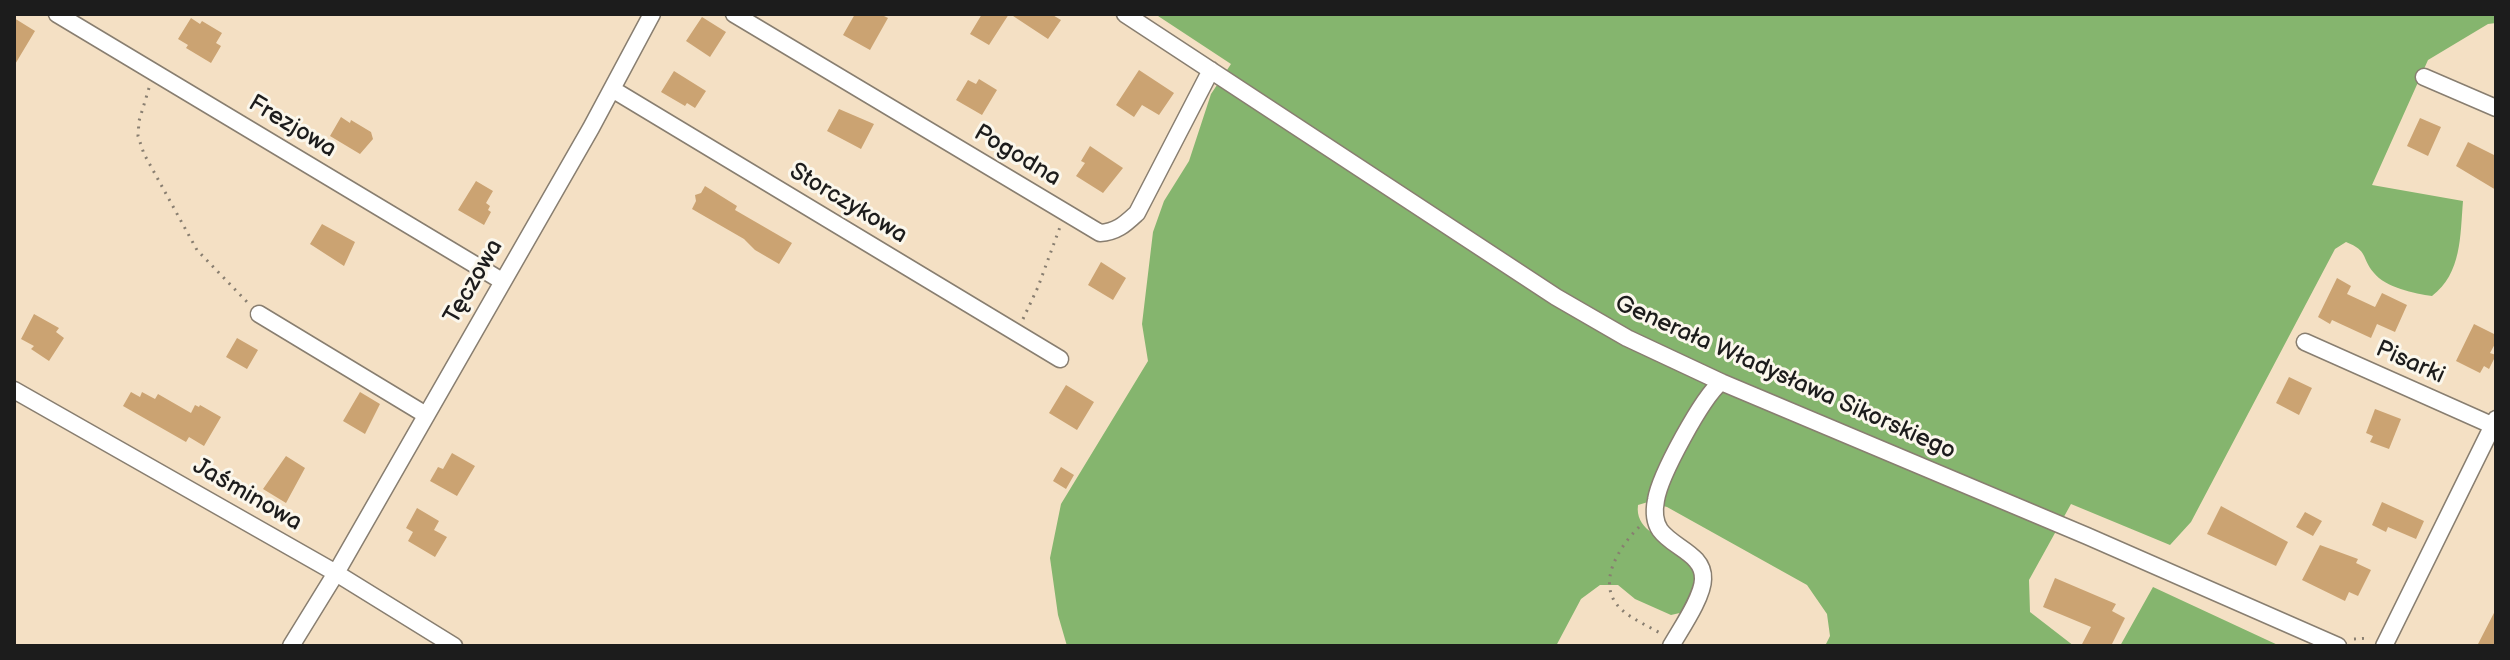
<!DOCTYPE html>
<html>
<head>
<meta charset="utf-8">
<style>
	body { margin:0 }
	#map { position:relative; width:2510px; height:660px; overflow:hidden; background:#f4e0c4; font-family:"Balsamiq Sans",sans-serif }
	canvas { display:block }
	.frame { position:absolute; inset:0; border:16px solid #1c1c1c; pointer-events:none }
</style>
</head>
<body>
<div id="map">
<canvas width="2510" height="660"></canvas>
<div class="frame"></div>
</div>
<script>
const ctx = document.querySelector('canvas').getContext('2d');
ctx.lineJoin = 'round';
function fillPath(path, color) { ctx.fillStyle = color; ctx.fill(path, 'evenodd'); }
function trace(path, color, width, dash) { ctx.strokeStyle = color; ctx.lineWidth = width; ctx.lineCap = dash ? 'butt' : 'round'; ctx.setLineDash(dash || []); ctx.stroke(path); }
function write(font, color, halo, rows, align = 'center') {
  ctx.font = font + ' "Balsamiq Sans",sans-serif'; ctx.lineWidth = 6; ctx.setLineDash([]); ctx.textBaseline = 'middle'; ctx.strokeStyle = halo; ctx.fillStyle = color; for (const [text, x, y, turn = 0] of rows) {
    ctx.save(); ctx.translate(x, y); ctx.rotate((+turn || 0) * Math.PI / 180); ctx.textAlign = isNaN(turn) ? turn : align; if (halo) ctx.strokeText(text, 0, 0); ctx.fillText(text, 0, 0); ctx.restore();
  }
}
const forest = new Path2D(`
	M1155,14H2496V23L2488,24L2428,60L2372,185L2463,201C2460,236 2462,273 2432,296C2415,294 2385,287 2374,273C2361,258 2369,251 2346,242L2335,249L2191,522L2170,545L2071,504L2029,580L2030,612L2074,646H1825L1830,636L1827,614L1807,585L1667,507L1648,502L1638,505C1632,551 1729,537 1684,612L1671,615L1635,599L1618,585H1600L1581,599L1556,646H1067L1058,615L1050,558L1061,504L1148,361L1142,324L1153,232L1164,201L1189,161L1211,94L1231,64Z
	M2153,587L2280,646H2120Z`);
const building = new Path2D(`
	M855,14H880L888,18L870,50L843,35Z
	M982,14H1009L989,45L970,34Z
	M1010,14H1051L1061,20L1048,39Z
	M702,17L726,32L710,57L686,41Z
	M14,18L35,31L14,66Z
	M191,18L200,24L202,21L222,33L216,43L221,46L211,63L186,48L188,45L178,39Z
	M1139,70L1174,93L1159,115L1142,105L1134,117L1116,105Z
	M674,71L706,91L695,108L687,103L685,106L661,92Z
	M979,79L997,90L982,115L956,100L968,80L976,84Z
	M839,109L874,124L861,149L827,131Z
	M341,117L350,123L351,120L371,132L373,139L360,154L330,136Z
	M2420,118L2441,127L2428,156L2407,146Z
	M2468,142L2496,156V190L2456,166Z
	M1090,146L1123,168L1103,193L1076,176L1085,163L1081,161Z
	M476,181L493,191L486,203L490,206L488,210L491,212L484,225L458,210Z
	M705,186L737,206L735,210L792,243L779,264L755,250L744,239L692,209L696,201L695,195L701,193Z
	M322,224L355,242L344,266L310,244Z
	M1101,262L1126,278L1113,300L1088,285Z
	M2337,278L2351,286L2347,294L2375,307L2382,293L2407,305L2395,332L2377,324L2371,338L2332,320L2330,324L2318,317Z
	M34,314L59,328L56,332L64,338L49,361L31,349L34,346L21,339Z
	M2474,324L2496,335V342L2490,353L2496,355L2489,369L2484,366L2480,373L2456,361Z
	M237,338L258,350L247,369L226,357Z
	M2289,377L2312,388L2299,415L2276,403Z
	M1066,385L1094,402L1077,430L1049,413Z
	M131,392L140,397L142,392L155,399L158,394L191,413L195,405L199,407L200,405L221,417L204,446L189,437L186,442L123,406Z
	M360,392L380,404L365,434L343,421Z
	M2375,409L2401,419L2389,449L2370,442L2373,436L2366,433Z
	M452,453L475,466L457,496L430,481L438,467L443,469Z
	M286,456L305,468L286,503L263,489Z
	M1061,467L1074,475L1066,489L1053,481Z
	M2382,502L2424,521L2416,539L2388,527L2386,532L2372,525Z
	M2221,506L2288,542L2276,566L2207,534Z
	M417,508L439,521L434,530L447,537L435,557L408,541L413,532L406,528Z
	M2305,512L2322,521L2313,536L2296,527Z
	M2320,545L2358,559L2356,563L2371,570L2358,596L2349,592L2345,601L2302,580Z
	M2055,578L2116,604L2112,611L2125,618L2111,646H2081L2091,627L2043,607Z
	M2496,609V646H2477Z`);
const path = new Path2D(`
	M149,88L139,121L138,136L144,154L197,250L248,303
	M1023,319L1038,287L1060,227
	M1639,527C1619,547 1594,585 1622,610C1632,619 1648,626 1660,633
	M2354,639L2370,638`);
const street = new Path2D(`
	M57,14L502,281
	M734,14L1100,233C1117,232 1125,224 1137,213L1211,70
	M1125,14L1556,297L1627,338L1721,382L2087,536L2338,646
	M2424,77L2496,108
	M612,89L1060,359
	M259,314L426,415
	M2305,342L2496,427
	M14,390L336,573L454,646
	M291,646L336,573L591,128L652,14
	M1671,646C1680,630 1703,597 1703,579C1704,554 1673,548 1660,530C1654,521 1654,510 1656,500C1660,475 1702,398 1721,382
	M2384,646L2496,419`);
const streetNames = [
	["Frezjowa",292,127,31],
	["Pogodna",1017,156,31],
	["Storczykowa",848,204,31],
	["Tęczowa",474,282,-60],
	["Pisarki",2410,363,24],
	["Generała Władysława Sikorskiego",1785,378,24],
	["Jaśminowa",247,495,30]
];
fillPath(forest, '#85b56e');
fillPath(building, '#cba372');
trace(street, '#887e70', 19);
trace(path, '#887e70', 3, [2, 6]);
trace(street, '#fff', 16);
write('24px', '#1c1c1c', '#fbf7ec', streetNames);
</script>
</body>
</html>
